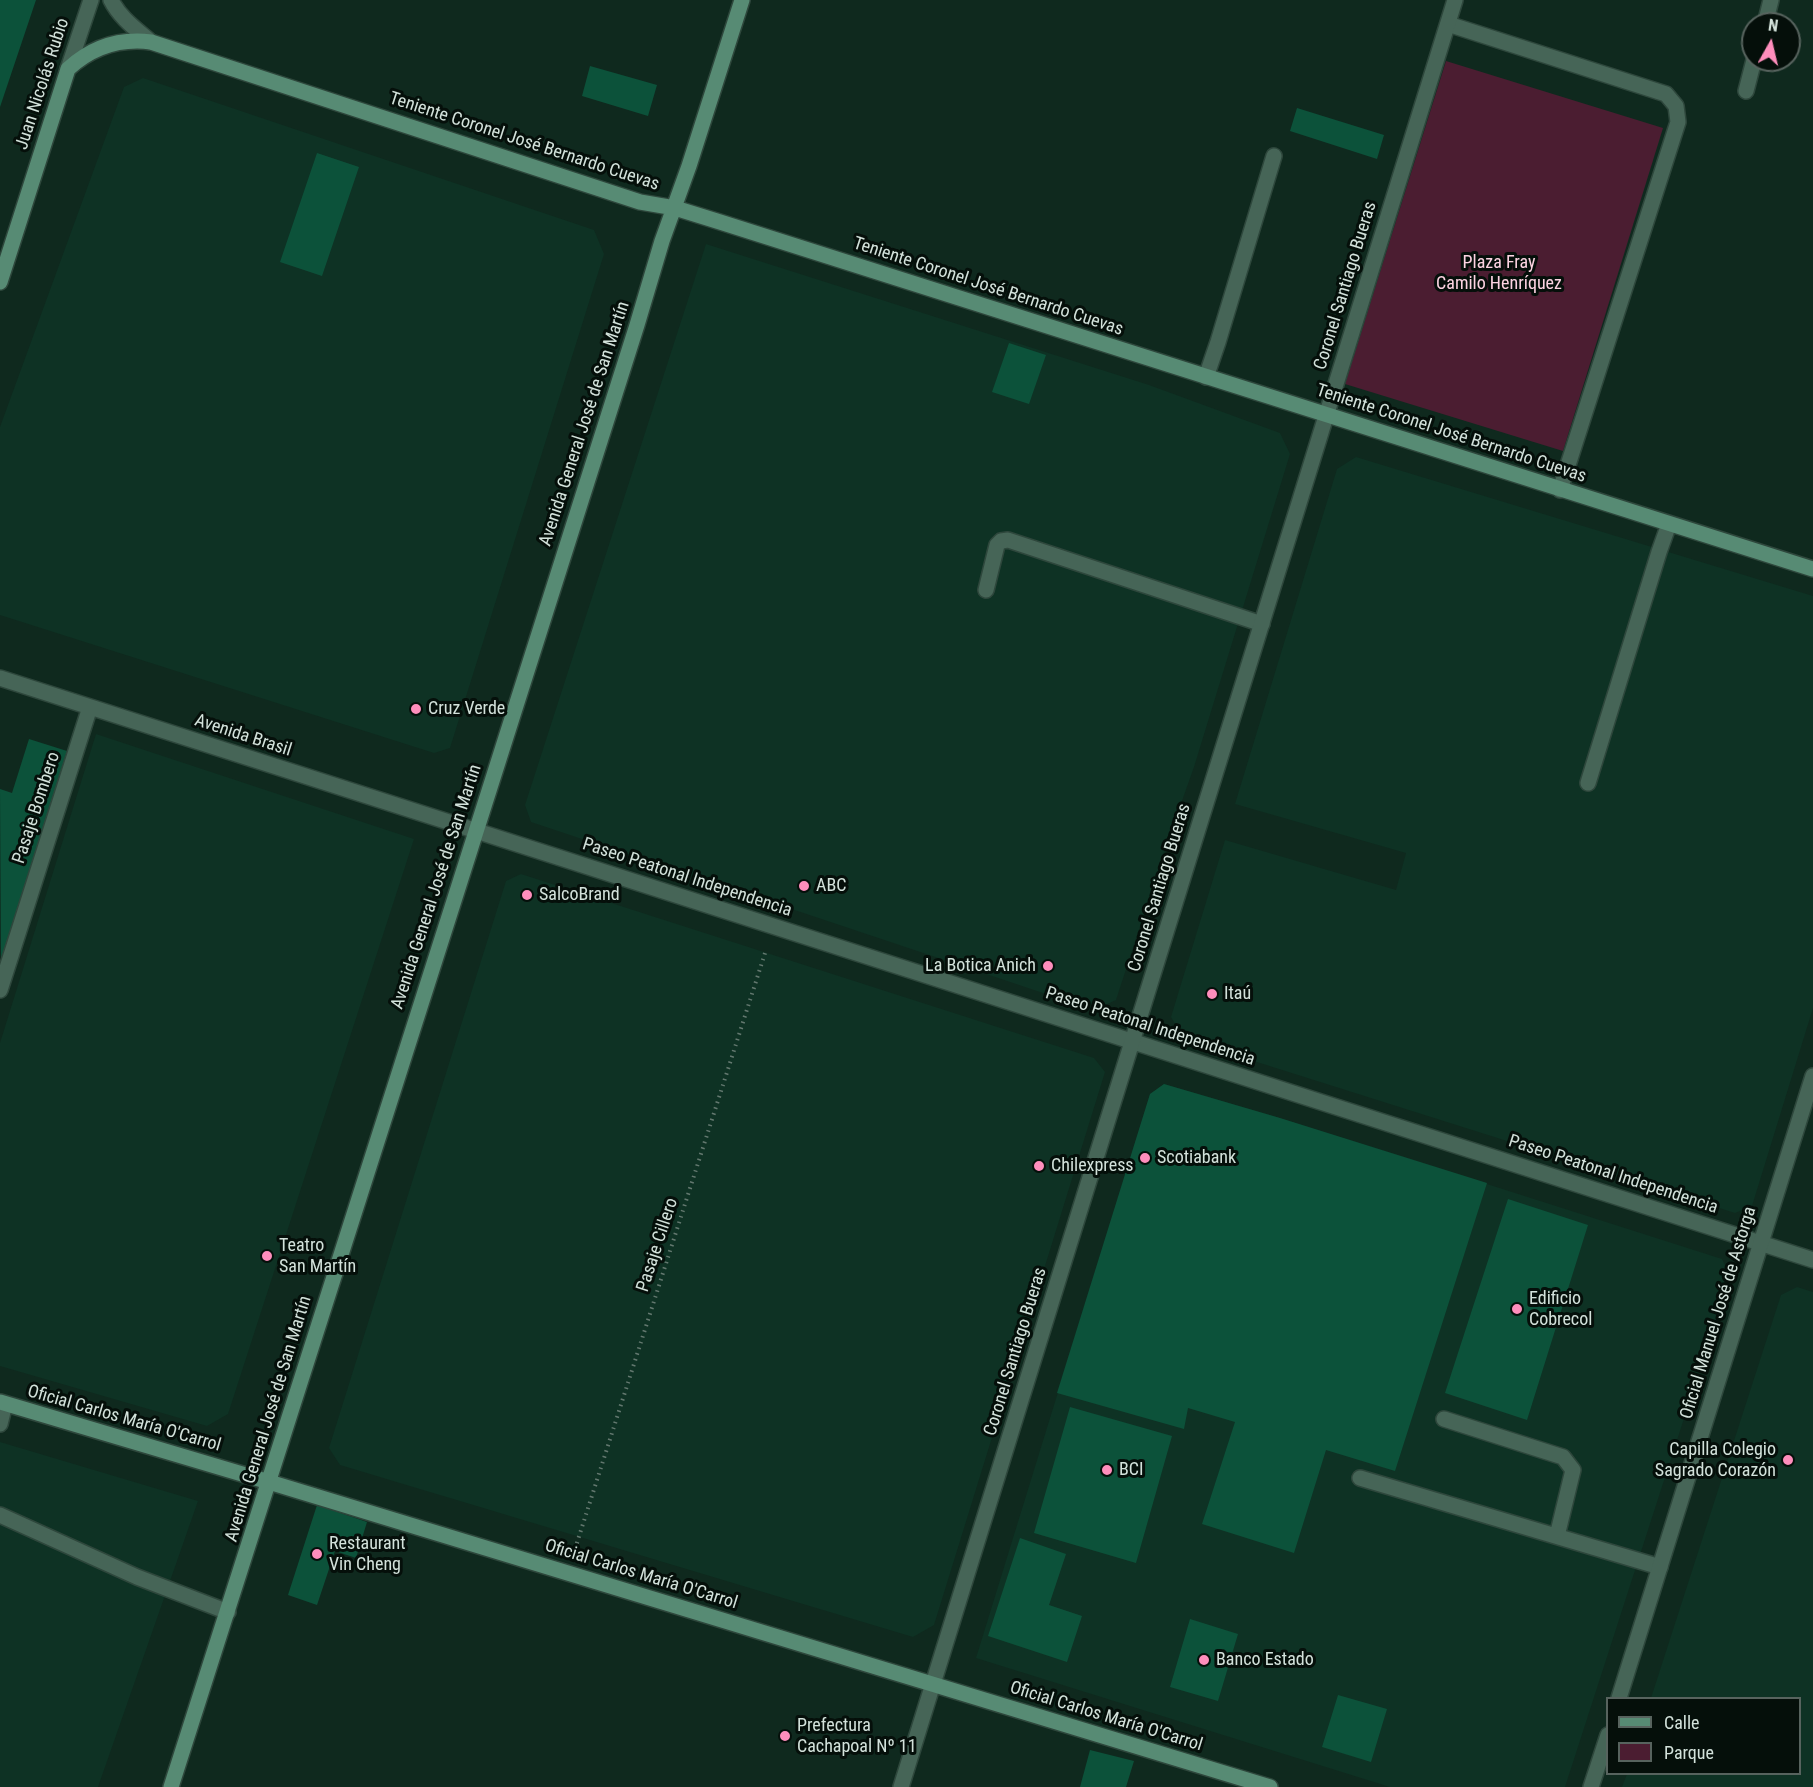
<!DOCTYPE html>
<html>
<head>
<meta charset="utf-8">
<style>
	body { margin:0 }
	#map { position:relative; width:1813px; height:1787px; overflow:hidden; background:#0f291e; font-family:"Roboto Condensed",sans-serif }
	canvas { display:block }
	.legend { position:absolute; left:1606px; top:1697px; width:195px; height:78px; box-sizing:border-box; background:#050f0a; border:2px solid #57635e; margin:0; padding:8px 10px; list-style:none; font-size:18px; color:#d3e2db }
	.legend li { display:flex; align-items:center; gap:12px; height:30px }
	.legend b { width:30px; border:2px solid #57635e }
	.north { position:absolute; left:1741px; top:12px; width:60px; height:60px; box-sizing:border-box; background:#050f0a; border:2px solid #57635e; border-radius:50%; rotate:8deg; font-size:16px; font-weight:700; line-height:24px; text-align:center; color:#d3e2db }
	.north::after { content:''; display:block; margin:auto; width:21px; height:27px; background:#fe8ebc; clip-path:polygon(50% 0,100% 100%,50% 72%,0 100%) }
</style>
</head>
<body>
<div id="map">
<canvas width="1813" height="1787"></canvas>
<ul class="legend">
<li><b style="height:8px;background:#578b74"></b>Calle</li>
<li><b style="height:16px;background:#4b1d31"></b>Parque</li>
</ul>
<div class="north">N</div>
</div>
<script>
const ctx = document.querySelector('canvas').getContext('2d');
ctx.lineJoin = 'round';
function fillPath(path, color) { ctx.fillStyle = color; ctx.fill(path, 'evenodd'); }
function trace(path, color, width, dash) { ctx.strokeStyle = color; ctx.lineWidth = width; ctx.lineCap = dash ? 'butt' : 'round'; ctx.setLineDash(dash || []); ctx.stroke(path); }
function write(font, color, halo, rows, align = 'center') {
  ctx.font = font + ' "Roboto Condensed",sans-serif'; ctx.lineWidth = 6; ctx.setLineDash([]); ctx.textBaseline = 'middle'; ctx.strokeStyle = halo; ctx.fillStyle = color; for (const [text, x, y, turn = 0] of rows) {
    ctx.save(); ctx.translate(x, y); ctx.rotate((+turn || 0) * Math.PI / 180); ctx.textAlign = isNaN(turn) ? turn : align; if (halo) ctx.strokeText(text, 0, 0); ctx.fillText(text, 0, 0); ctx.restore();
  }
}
const built = new Path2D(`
	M143,78L594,230L604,254L450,748L434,753L0,615V427L124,87Z
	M706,244L1149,385L1280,433L1290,454L1194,767L1166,846L1116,1000L1094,1010L531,822L525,805Z
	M1356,457L1813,596V1008L1752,1206L1735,1213L1184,1039L1171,1017L1225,840L1396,890L1406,853L1235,804L1337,469Z
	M96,734L414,839L228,1414L207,1426L0,1366V1043Z
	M521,874L1094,1058L1105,1072L934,1625L913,1637L340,1465L329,1448L506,881Z
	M1164,1084L1280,1118L1722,1259L1730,1276L1565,1787H1390L976,1658L1150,1094Z
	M1797,1287L1813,1292V1787H1622L1627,1774H1800V1698H1651L1781,1295Z
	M0,1442L198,1501L98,1787H0Z`);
const green = new Path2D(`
	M1446,61L1663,128L1563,451L1345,384Z`);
const building = new Path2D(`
	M0,0H36L0,107Z
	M590,66L657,85L648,116L582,96Z
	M1297,108L1384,135L1377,159L1290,131Z
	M317,153L359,167L322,276L280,262Z
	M1009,343L1046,355L1029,404L992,392Z
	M29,739L67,751L1,966L0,789L12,793Z
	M1164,1084L1280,1118L1487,1183L1395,1471L1326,1450L1294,1553L1202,1524L1235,1422L1188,1408L1184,1429L1057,1393L1150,1094Z
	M1508,1199L1588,1225L1527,1420L1445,1393Z
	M1070,1407L1172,1436L1136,1563L1034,1533Z
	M317,1505L367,1522L356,1558L335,1551L317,1605L288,1595Z
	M1020,1538L1066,1554L1049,1605L1082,1616L1067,1662L988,1636Z
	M1190,1619L1238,1634L1218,1701L1170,1687Z
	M1338,1695L1387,1709L1371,1762L1322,1747Z
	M1090,1750L1134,1761L1126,1787H1080Z`);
const path = new Path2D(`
	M575,1549L766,950`);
const service = new Path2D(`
	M1765,24L1771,0
	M1746,91L1754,60
	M1206,377L1218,342L1274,156
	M986,590L997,545L1001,541L1008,540L1262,624
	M1588,783L1659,552L1669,524
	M1444,1419L1563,1457L1573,1470L1557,1536
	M0,1424L5,1404
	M1360,1478L1660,1567
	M0,1515L137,1577L228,1612`);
const pedestrian = new Path2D(`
	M0,678L1813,1260
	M0,990L90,707`);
const minor = new Path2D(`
	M1448,24L1666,94L1676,106L1678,122L1560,490`);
const tertiary = new Path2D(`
	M111,0C120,18 136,29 151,42
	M68,69L91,0
	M1619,1698L1813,1076
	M901,1787L1455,0
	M1591,1787L1608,1735`);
const secondary = new Path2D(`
	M0,282L68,69C92,47 119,38 151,42L640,202L675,208L720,222L1813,569
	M0,1402L269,1482L1270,1787
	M171,1787C329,1301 481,812 637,325L662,241L689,166L742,0`);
const markers = [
	[416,709,6,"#fe8ebc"],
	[804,886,6,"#fe8ebc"],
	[527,895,6,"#fe8ebc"],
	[1048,966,6,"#fe8ebc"],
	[1212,994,6,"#fe8ebc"],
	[1145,1158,6,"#fe8ebc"],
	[1039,1166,6,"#fe8ebc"],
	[267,1256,6,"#fe8ebc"],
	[1517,1309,6,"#fe8ebc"],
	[1788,1460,6,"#fe8ebc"],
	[1107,1470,6,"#fe8ebc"],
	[317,1554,6,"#fe8ebc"],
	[1204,1660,6,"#fe8ebc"],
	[785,1736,6,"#fe8ebc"]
];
const streetNames = [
	["Juan Nicolás Rubio",43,84,-72],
	["Teniente Coronel José Bernardo Cuevas",524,142,18],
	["Coronel Santiago Bueras",1346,286,-73],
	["Teniente Coronel José Bernardo Cuevas",988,287,18],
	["Avenida General José de San Martín",585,424,-72],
	["Teniente Coronel José Bernardo Cuevas",1451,434,18],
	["Avenida Brasil",243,736,18],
	["Pasaje Bombero",37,808,-72],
	["Paseo Peatonal Independencia",687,878,18],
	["Avenida General José de San Martín",437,887,-72],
	["Coronel Santiago Bueras",1160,888,-73],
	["Paseo Peatonal Independencia",1150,1027,18],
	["Paseo Peatonal Independencia",1613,1175,18],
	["Pasaje Cillero",658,1245,-72],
	["Oficial Manuel José de Astorga",1719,1313,-73],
	["Coronel Santiago Bueras",1016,1352,-73],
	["Oficial Carlos María O'Carrol",124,1419,16],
	["Avenida General José de San Martín",269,1419,-73],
	["Oficial Carlos María O'Carrol",641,1575,17],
	["Oficial Carlos María O'Carrol",1106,1717,17]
];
const parkNames = [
	["Plaza Fray",1499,263],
	["Camilo Henríquez",1499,284]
];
const poiNames = [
	["Cruz Verde",428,709],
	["ABC",816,886],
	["SalcoBrand",539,895],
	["La Botica Anich",1036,966,"right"],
	["Itaú",1224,994],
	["Scotiabank",1157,1158],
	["Chilexpress",1051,1166],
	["Teatro",279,1246],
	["San Martín",279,1267],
	["Edificio",1529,1299],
	["Cobrecol",1529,1320],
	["Capilla Colegio",1776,1450,"right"],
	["Sagrado Corazón",1776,1471,"right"],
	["BCI",1119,1470],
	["Restaurant",329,1544],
	["Vin Cheng",329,1565],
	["Banco Estado",1216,1660],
	["Prefectura",797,1726],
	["Cachapoal Nº 11",797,1747]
];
fillPath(built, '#0e3224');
fillPath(green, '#4b1d31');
fillPath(building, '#0c523a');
trace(service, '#2e473c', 18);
trace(pedestrian, '#2e473c', 18);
trace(minor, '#2e473c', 18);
trace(tertiary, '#2e473c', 18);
trace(secondary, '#2e473c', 18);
trace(path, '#63786f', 4, [1.5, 4.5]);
trace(service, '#466557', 15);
trace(pedestrian, '#466557', 15);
trace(minor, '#466557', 15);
trace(tertiary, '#466557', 15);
trace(secondary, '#578b74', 15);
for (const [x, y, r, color] of markers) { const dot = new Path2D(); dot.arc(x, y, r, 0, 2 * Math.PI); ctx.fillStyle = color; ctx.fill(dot); trace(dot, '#050f0a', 2); }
write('18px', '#d3e2db', '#050f0a', streetNames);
write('18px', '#fdd3e2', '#050f0a', parkNames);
write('18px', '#d3e2db', '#050f0a', poiNames, 'left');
</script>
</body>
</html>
